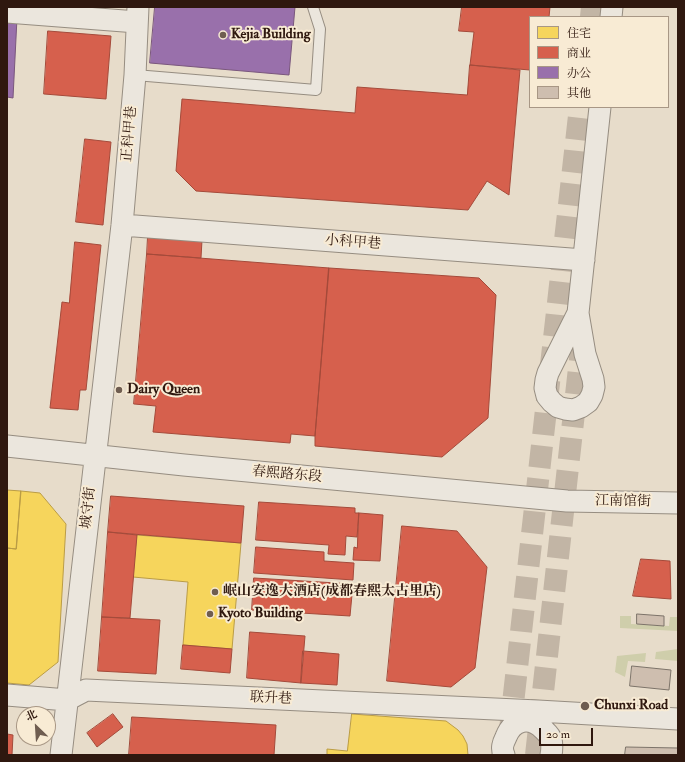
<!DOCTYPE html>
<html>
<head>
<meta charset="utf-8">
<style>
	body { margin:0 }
	#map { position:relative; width:685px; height:762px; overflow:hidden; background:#e7dcca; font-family:"IM FELL Double Pica","Noto Serif SC",serif }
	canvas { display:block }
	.frame { position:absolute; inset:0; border:8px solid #2f180f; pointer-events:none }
	.legend { position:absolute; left:529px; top:16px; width:140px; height:92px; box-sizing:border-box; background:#f8ebd4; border:1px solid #a89785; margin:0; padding:5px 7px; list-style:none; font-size:12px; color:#2f180f }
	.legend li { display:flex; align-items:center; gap:8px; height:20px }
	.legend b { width:20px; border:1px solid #a89785 }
	.north { position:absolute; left:16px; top:706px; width:40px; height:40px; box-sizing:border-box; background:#f8ebd4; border:1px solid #a89785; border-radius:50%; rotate:335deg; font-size:11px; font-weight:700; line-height:16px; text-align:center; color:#2f180f }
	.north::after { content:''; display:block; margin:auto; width:14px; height:18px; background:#6f5d50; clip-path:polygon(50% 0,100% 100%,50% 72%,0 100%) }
	.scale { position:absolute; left:539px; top:728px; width:54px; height:18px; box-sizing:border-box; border:2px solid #2f180f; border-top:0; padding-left:5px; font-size:12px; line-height:14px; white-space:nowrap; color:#2f180f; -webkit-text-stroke:3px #f8ebd4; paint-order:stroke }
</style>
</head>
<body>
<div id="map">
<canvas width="685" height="762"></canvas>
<div class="frame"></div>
<ul class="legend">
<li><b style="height:11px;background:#f6d55c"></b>住宅</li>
<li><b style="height:11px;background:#d6604d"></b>商业</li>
<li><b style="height:11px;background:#9970ab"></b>办公</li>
<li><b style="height:11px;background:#cebeaf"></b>其他</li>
</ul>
<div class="north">北</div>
<div class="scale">20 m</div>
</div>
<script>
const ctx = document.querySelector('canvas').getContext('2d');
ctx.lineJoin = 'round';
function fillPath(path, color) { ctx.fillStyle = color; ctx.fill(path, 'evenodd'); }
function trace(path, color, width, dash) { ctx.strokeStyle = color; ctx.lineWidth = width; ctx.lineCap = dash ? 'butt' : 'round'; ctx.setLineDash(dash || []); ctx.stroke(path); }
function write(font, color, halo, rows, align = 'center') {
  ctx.font = font + ' "IM FELL Double Pica","Noto Serif SC",serif'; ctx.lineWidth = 4; ctx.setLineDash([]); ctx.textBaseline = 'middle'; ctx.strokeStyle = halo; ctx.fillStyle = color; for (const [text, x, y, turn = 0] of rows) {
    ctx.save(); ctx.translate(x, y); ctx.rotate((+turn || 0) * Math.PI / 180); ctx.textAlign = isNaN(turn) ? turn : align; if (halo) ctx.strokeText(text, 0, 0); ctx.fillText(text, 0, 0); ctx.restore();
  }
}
const green = new Path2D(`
	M620,616H631V624L669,626L670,617H678V631L620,628Z
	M678,649V661L655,659L656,652Z
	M646,653L645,662L628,661L625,677L615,672L617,656Z`);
const homes = new Path2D(`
	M7,490L21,491L16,549L7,548Z
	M21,491L40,493L66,524L58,662L29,685L7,683V548L16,549Z
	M137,535L241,543L232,649L183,645L188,582L133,577Z
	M352,714L446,721L458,730L463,736L467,744L468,755H327V749L347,751Z`);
const shops = new Path2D(`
	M462,7H550L549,17H530V70L470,65L474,32L459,31Z
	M48,31L111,36L106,99L44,94Z
	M470,65L520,70L509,195L487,181L468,210L196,191L176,171L182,99L355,113L357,87L467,95Z
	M85,139L111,142L103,225L76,222Z
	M148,236L202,240L201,258L147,254Z
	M75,242L101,245L86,390H80L78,410L50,408L62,302L69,303Z
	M147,254L329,268L315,436L291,434L290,443L153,432L156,406L134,404Z
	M329,268L479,278L496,295L488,418L442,457L315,446V436Z
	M111,496L244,506L241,543L108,532Z
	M259,502L355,508V513H359L357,537L346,536L345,555L328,554L329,545L256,540Z
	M359,513L383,515L380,561L353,560L354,547L357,548Z
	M402,526L457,531L487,567L475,668L451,687L387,681Z
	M108,532L137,535L130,618L102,617Z
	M256,547L324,552V561L354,563L353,580L254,573Z
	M641,559L670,561L671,599L633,596Z
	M254,578L353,584L350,616L252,610Z
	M102,617L160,620L156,674L98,671Z
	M250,632L305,636L301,683L247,678Z
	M183,645L232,649L230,673L181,669Z
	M303,651L339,654L337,685L301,683Z
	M113,714L123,727L97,747L87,733Z
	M132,717L276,725L274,755H129Z
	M7,734L13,735L12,755H7Z`);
const offices = new Path2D(`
	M155,7H295L289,75L150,63Z
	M7,17L17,18L13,98L7,97Z`);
const building = new Path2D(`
	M637,614L664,616V626L637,624Z
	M632,666L671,670L669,690L630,686Z
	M626,747L678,748V755H625Z`);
const primaryTunnel = new Path2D(`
	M591,17L592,7
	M510,730L580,107
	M536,755L582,341`);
const lane = new Path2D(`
	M135,75L316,90L320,29L313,7`);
const street = new Path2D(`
	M7,12L137,22
	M611,17L612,7
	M122,225L584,260
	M578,313L548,373L546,380L545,388L547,396L552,402L558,407L565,409L573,410L581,407L588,402L592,395L594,387L593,379L585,354L578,313L600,107
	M7,446L184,465L567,501L678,503
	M7,695L67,700L86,690L538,711L678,719
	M61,755L122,225L135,75L138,7
	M504,755C501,748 503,743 506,737C513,719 530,716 543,729C546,732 550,735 551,739C552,744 552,750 551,755`);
const markers = [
	[223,35,4,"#6f5d50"],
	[119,390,4,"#6f5d50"],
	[215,592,4,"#6f5d50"],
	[210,614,4,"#6f5d50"],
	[585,706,5,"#6f5d50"]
];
const poiNames = [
	["Kejia Building",231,35],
	["Dairy Queen",127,390],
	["岷山安逸大酒店(成都春熙太古里店)",223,592],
	["Kyoto Building",218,614],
	["Chunxi Road",594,706]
];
const streetNames = [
	["正科甲巷",130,134,-85],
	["小科甲巷",353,243,4],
	["春熙路东段",287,475,5],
	["江南馆街",623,502,1],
	["城守街",89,508,-84],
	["联升巷",271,699,3]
];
fillPath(green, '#cfceab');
fillPath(homes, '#f6d55c');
trace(homes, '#ba9c45', 1);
fillPath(shops, '#d6604d');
trace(shops, '#a44a3a', 1);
fillPath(offices, '#9970ab');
trace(offices, '#79567c', 1);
fillPath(building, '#cebeaf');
trace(building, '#7c7369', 1);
trace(primaryTunnel, '#c2b5a5', 22, [22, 11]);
trace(lane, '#968d81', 12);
trace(street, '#968d81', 23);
trace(lane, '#ebe6dd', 10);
trace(street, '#ebe6dd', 21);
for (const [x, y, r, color] of markers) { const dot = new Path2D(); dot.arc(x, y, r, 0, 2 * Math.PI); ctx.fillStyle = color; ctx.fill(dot); trace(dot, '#f8ebd4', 1.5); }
write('bold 14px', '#2f180f', '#f8ebd4', poiNames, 'left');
write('14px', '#2f180f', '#f8ebd4', streetNames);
</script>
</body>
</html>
